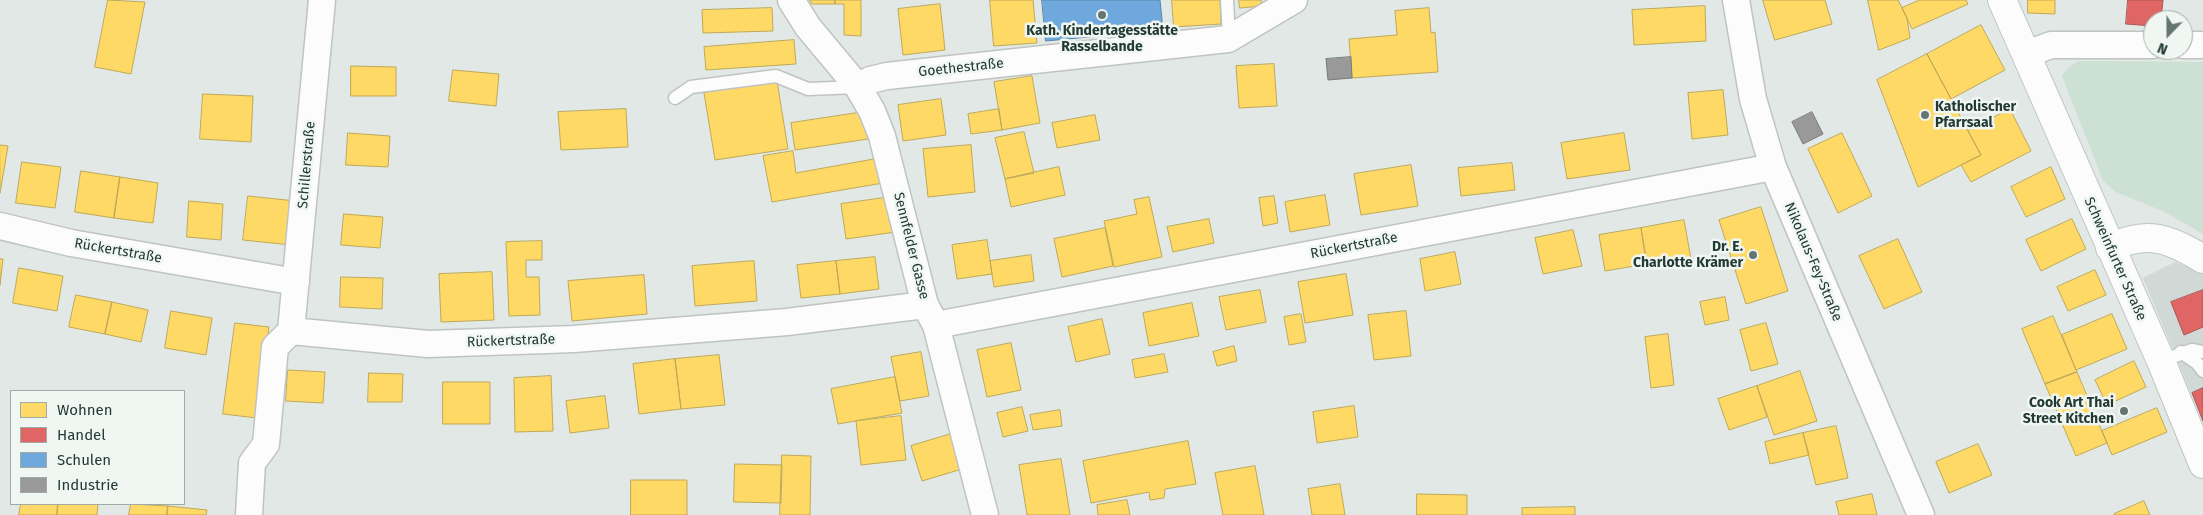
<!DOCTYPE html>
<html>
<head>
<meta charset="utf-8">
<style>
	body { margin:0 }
	#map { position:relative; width:2203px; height:515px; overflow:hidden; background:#e2e8e5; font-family:"Fira Sans",sans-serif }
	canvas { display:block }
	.legend { position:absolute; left:10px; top:390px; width:175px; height:115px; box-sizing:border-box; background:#f0f7f3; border:1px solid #9eaba7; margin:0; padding:6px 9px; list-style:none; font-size:15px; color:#223934 }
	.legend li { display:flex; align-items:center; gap:10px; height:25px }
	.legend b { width:25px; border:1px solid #9eaba7 }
	.north { position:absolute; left:2143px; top:10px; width:50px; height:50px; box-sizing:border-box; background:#f0f7f3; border:1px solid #9eaba7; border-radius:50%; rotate:202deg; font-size:14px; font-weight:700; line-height:20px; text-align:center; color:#223934 }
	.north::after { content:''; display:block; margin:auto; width:18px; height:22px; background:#657672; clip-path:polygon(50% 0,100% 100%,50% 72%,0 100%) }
</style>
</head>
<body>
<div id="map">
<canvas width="2203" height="515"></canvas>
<ul class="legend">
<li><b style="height:14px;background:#ffd966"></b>Wohnen</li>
<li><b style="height:14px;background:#e06666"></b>Handel</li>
<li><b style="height:14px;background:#6fa8dc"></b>Schulen</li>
<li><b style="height:14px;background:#999"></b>Industrie</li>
</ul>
<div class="north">N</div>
</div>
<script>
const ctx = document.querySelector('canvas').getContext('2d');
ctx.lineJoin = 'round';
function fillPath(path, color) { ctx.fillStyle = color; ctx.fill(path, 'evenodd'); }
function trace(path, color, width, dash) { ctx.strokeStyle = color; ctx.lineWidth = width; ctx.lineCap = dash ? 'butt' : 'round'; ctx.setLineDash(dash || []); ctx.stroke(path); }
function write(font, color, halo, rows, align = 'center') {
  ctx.font = font + ' "Fira Sans",sans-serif'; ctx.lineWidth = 5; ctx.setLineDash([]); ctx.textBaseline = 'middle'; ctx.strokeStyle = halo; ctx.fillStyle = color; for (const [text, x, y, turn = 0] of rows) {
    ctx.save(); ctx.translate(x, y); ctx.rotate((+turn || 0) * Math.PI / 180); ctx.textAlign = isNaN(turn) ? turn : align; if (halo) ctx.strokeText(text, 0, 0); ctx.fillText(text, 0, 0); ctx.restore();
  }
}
const built = new Path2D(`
	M2175,262L2203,273V421L2143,278Z`);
const green = new Path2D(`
	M2078,61L2203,62V234L2165,212L2116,192L2103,181L2062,76L2068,68Z`);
const homes = new Path2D(`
	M108,0L145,2L131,74L95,67Z
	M810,0H835V4H812Z
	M835,0H861V36L844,35V4H835Z
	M990,0H1033L1037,43L994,46Z
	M1172,0H1220L1221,24L1174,27Z
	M1239,0H1261L1262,6L1240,8Z
	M1763,0H1825L1832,24L1775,40Z
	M1868,0H1898L1907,18L1910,38L1879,50Z
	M1920,0H1966L1968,4L1912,29L1902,8Z
	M2028,0H2055V14L2028,13Z
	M940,4L945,50L903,55L898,9Z
	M1705,6L1706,41L1634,45L1632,10Z
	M772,8L773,31L703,33L702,10Z
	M1429,8L1431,33L1435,32L1438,72L1352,78L1349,39L1397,35L1395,11Z
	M1981,25L2005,70L1951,99L1927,54Z
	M794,40L796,64L706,70L704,47Z
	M1927,54L1981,155L1918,187L1877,80Z
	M1274,64L1277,106L1239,108L1236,66Z
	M351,66L396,67V96H351Z
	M453,70L499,74L496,106L449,101Z
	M1032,76L1040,123L1002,130L994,82Z
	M777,81L788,149L715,160L704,93Z
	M1723,90L1728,135L1692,139L1688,93Z
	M203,94L253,96L251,142L200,139Z
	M941,99L946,135L903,141L898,105Z
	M626,109L628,147L561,150L558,112Z
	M999,109L1002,130L971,134L968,114Z
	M2010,109L2031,151L1971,182L1961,165L1981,155L1968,131Z
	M864,112L868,139L795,150L791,123Z
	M1095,115L1100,140L1057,148L1052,123Z
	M1024,132L1034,173L1005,179L995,138Z
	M348,133L390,136L388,167L346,165Z
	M1624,133L1630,170L1567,179L1561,143Z
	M1842,133L1872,196L1838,213L1808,149Z
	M0,145L8,146L0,193Z
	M971,145L975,192L928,197L923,149Z
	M793,151L796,173L879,158L883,183L772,202L763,156Z
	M22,162L61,167L55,208L16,203Z
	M1512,163L1515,190L1461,196L1458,168Z
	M1411,165L1418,206L1361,215L1354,174Z
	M1059,167L1065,195L1011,207L1005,179Z
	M2051,167L2065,199L2026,217L2011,187Z
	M81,171L120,177L114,218L75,212Z
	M120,177L158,183L153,223L114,218Z
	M1325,195L1330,225L1290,232L1285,202Z
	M248,196L296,201L291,245L243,240Z
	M1274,196L1278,223L1263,226L1259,198Z
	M891,197L896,232L846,239L841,204Z
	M1149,197L1162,257L1114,267L1104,221L1137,214L1134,200Z
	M189,201L223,204L221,240L187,237Z
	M1761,207L1788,291L1746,304L1719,220Z
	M344,214L383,217L380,248L341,245Z
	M1209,219L1214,243L1173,252L1167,227Z
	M2072,219L2086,249L2041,271L2026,240Z
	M1684,220L1691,259L1647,267L1641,228Z
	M1105,228L1113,266L1062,277L1054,239Z
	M1641,228L1647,264L1605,271L1599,235Z
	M1573,230L1582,266L1543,274L1535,238Z
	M1898,239L1922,292L1884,309L1859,256Z
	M987,240L992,274L957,279L952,245Z
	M542,241V260H526V277H539L540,315L509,316L506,242Z
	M1455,252L1461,284L1425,291L1420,259Z
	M1031,255L1034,281L994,287L990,261Z
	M875,257L879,289L840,294L836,261Z
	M0,259H3L0,285Z
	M754,261L757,301L695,306L692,266Z
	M836,261L840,294L801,298L797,265Z
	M19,268L63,276L57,311L13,303Z
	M2095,270L2106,295L2068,311L2057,287Z
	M492,272L494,320L441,322L439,274Z
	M1346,274L1353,315L1305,323L1298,282Z
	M644,275L647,314L572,321L568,281Z
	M341,277L383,278L382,309L340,307Z
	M1260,290L1266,322L1226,330L1219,297Z
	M76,295L112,302L105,334L69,327Z
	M1725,297L1729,320L1705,325L1700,302Z
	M112,302L148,310L141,342L105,334Z
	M1192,303L1199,336L1149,346L1143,313Z
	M171,311L212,318L206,355L165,348Z
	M1406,311L1411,356L1374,360L1368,315Z
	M1301,314L1306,342L1289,345L1284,317Z
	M2112,314L2127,349L2076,370L2062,335Z
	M2053,316L2077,372L2045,384L2022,329Z
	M1102,319L1110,354L1076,362L1068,327Z
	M235,323L269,327L257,418L223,414Z
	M1766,323L1778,364L1751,371L1740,330Z
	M1668,334L1674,385L1651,388L1645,337Z
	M1011,343L1021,390L987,397L977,350Z
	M1234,346L1237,361L1217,366L1213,352Z
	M921,352L929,396L900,401L891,357Z
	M1164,354L1168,372L1135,378L1132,360Z
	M719,355L725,405L681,409L675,359Z
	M675,359L681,409L639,414L633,364Z
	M2134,361L2146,387L2107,405L2095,380Z
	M288,370L325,372L323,403L286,401Z
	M1800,371L1817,421L1774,435L1757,386Z
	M2077,372L2107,443L2076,456L2045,384Z
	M369,373L403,374L402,402H368Z
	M551,376L553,431L515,432L514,378Z
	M895,377L902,413L838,424L831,389Z
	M443,382H490V424H443Z
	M1757,386L1767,417L1729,430L1718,399Z
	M605,396L609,428L570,433L566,401Z
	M1354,406L1358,437L1317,443L1313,412Z
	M1022,407L1028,431L1003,437L997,413Z
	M2157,408L2167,432L2112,455L2102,431Z
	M1060,410L1062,426L1033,430L1030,415Z
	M901,416L906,460L861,465L856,421Z
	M1836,426L1848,478L1816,485L1803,433Z
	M1803,433L1809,455L1770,464L1765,442Z
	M951,434L962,469L922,481L911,446Z
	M1188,441L1196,484L1165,489L1164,498L1150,500L1149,492L1091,503L1083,461Z
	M1978,444L1992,475L1949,493L1936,462Z
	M782,455L811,456L810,515H780Z
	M1061,459L1070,515H1027L1019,465Z
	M735,464L782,465L781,503L734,502Z
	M1255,466L1264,515H1223L1215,473Z
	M631,480H687V515H631Z
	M1340,484L1345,515H1312L1308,489Z
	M1417,494L1467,495V515H1417Z
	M1872,494L1877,515H1839L1836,502Z
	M1127,500L1130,515H1098L1097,505Z
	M2144,501L2150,515H2114V514Z
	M21,504H58L57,515H19Z
	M58,504H98L97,515H57Z
	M131,504L168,506L167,515H129Z
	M168,506L207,510L206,515H167Z
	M1575,507V515H1522V508Z`);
const shops = new Path2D(`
	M2128,0H2163L2161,20H2153V26L2126,24Z
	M2203,290V327L2184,335L2171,302Z
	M2203,388V421L2192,393Z`);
const schools = new Path2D(`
	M1042,0H1160L1163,30L1046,41Z`);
const industry = new Path2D(`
	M1351,57L1352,78L1328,80L1326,59Z
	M1812,112L1823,134L1803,144L1792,122Z`);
const lane = new Path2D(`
	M1227,0L1229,37
	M675,98L691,87L776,76L808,89L858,87
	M2181,352L2197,363L2203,371
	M2161,361L2192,350L2203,352`);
const street = new Path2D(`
	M791,0L808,27L858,87L872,111L882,136L925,305L936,325L985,515
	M1736,0L1753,99L1773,167L1921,515
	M2183,45H2200
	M2027,54L2051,45H2153
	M858,87L870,80L887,76L1228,39L1294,0
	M0,226L71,243L296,282
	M936,325L1773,167
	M291,331L322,0
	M249,515L252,463L266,444L275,347L291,331L428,344L574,339L787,322L925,305`);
const secondary = new Path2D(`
	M2002,0L2161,361L2203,464
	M2110,248C2147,230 2169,238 2203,259`);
const markers = [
	[1102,15,5,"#657672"],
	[1925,115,5,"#657672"],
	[1753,255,5,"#657672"],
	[2124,411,5,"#657672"]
];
const poiNames = [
	["Kath. Kindertagesstätte",1102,31,"center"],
	["Rasselbande",1102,47,"center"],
	["Katholischer",1935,107,"left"],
	["Pfarrsaal",1935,123,"left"],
	["Dr. E.",1743,247],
	["Charlotte Krämer",1743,263],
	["Cook Art Thai",2114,403],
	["Street Kitchen",2114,419]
];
const streetNames = [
	["Goethestraße",961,68,-6],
	["Schillerstraße",307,165,-85],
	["Sennfelder Gasse",911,246,76],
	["Rückertstraße",1354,246,-11],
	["Rückertstraße",118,251,10],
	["Schweinfurter Straße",2115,259,66],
	["Nikolaus-Fey-Straße",1813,262,67],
	["Rückertstraße",511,341,-2]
];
fillPath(built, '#d0d9d5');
fillPath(green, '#cce0d3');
fillPath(homes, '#ffd966');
trace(homes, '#bda957', 1);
fillPath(shops, '#e06666');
trace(shops, '#a75857', 1);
fillPath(schools, '#6fa8dc');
trace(schools, '#5887aa', 1);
fillPath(industry, '#999');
trace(industry, '#757c7b', 1);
trace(lane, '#bfc4c2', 15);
trace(street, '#bfc4c2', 29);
trace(secondary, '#bfc5c3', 30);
trace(lane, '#fbfcfb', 12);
trace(street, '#fbfcfb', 26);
trace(secondary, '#fbfcfb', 28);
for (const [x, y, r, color] of markers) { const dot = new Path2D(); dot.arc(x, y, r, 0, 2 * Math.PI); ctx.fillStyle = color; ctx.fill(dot); trace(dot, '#f0f7f3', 2); }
write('bold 14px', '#223934', '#f0f7f3', poiNames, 'right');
write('14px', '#223934', '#f0f7f3', streetNames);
</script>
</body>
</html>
